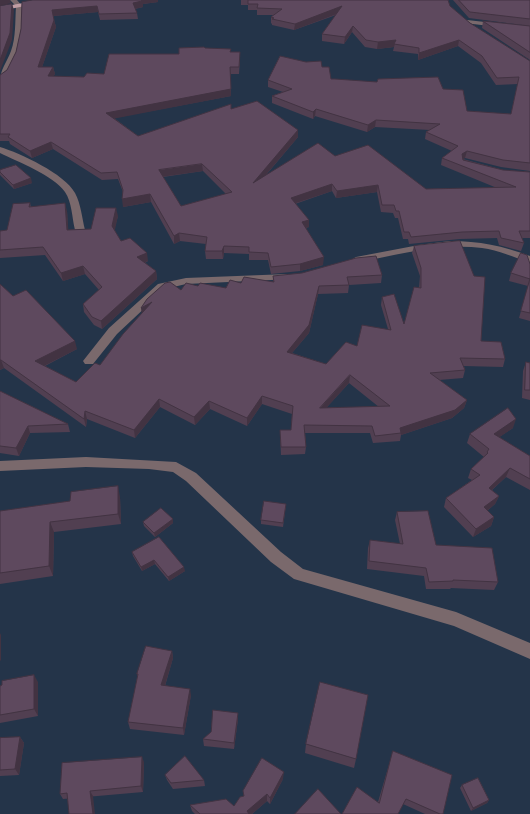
<!DOCTYPE html>
<html>
<head>
<meta charset="utf-8">
<style>
	body { margin:0 }
	canvas { display:block; background:#243449 }
</style>
</head>
<body>
<canvas width="530" height="814"></canvas>
<script>
const ctx = document.querySelector('canvas').getContext('2d');
ctx.lineJoin = 'round';
function fillPath(path, color) { ctx.fillStyle = color; ctx.fill(path, 'evenodd'); }
function trace(path, color, width, dash) { ctx.strokeStyle = color; ctx.lineWidth = width; ctx.lineCap = dash ? 'butt' : 'round'; ctx.setLineDash(dash || []); ctx.stroke(path); }
const minor = new Path2D(`
	M10,0H17L22,6C22,25 20,71 0,81C0,70 7,62 11,51C16,37 15,21 16,6Z
	M467,20L530,27V31L465,23V21Z
	M0,147C20,153 65,174 75,193C81,204 82,218 85,230L83,232L80,233L75,230C72,218 72,202 65,192C53,175 18,162 0,153Z
	M450,241C479,241 503,246 530,256V262C514,258 499,250 482,248C440,243 397,255 356,263L351,260L356,257L419,245Z
	M288,274L293,277L292,279L186,284L165,289L117,334L93,364H85L83,361L109,328L158,284L186,278Z
	M86,457L176,462L196,473L281,552L303,569L456,612L530,643V659L454,626L294,579L271,562L186,481L173,472L149,469L86,467L0,471V461Z`);
const major = new Path2D(`
	M41,0H55L0,11V7Z`);
const wall = new Path2D(`
	M241,0H448L450,6L470,23L530,61V171L501,167L465,158L463,159L503,170L530,172V238H522L524,243L521,251L499,245L497,238L460,239L409,244L408,239H403L398,218H395L393,213L381,212L377,192L336,198L332,191L295,204L309,220V227L306,228L323,265L300,271L271,274L268,260H249V254L224,253L223,259H206L205,251L206,244L180,241L174,244L151,202L123,207V192L118,179L102,180L53,149L32,158L10,144L9,141H0V75L7,70L16,52L21,29L22,2H158L143,4V7L135,9L137,13L138,19L100,20L98,12L53,16L56,27L42,67H53L55,74L53,76L84,77L104,74L179,54L205,48L231,52L240,58L239,74H231V96L114,118L138,136L231,109L298,130V137L266,175L335,156L426,189L497,188L441,165L442,158L452,151L425,139L426,132L430,130L375,127L367,132L315,116L313,119L272,103V96L283,92L268,87V80L322,67L331,79L443,89L467,111L511,114L518,84L496,85L481,63L458,46L418,60V54L393,51L394,47L377,49L365,47L352,32L344,44L322,41V34L336,15L294,30L272,25V24L271,23V17L274,15H257V10H248V5H241ZM203,171L226,194L181,206L163,177Z
	M453,0H530V26L469,18Z
	M483,21L530,26V60L482,28Z
	M0,170L32,183L14,189L0,175Z
	M30,203L31,207L67,211L68,230L91,229L118,216L114,230L121,241L148,261L145,263L156,271L157,279L102,329L94,325L84,312L83,304L99,290L85,274L63,281L45,255L0,258V231L7,230Z
	M414,246L481,341L505,359L503,367L464,366L465,370L463,378L439,380L467,400L464,408L452,418L401,435L400,441L373,443L370,433H305L306,447L305,454L281,455L280,430H291L292,414L262,404L247,426L210,409L195,425L160,407L135,438L87,419L86,427L4,368L0,370V284L13,296L77,349L45,366L76,382L100,365L181,290L198,286L226,288L241,283L273,282V276L382,275L381,283L349,285L348,293L318,294L309,333L292,353L326,364L357,346L388,329L381,305L382,297L404,324L419,288L420,276L412,253ZM349,383L379,407L326,408Z
	M530,264V321L519,318L528,286L509,281L511,273Z
	M526,362L530,363V400L522,398L523,371Z
	M0,391L68,424L70,432L30,433L19,456L0,453Z
	M513,428L499,437L530,456V490L506,477L492,490L499,496L495,504L487,511L494,517L491,526L473,537L444,507L446,498L472,480L468,478L471,469L484,457L467,443L470,434Z
	M120,497L121,524L54,532L53,576L0,584V511Z
	M286,504L283,527L261,524V520Z
	M397,512L436,545L498,582L494,590L451,588L450,589H426L424,576L367,569L368,548L370,540L400,544L395,520Z
	M173,519V523L155,537L144,526L143,522Z
	M132,552L185,571L169,581L155,564L142,571L133,556Z
	M172,651L173,658L165,686L191,695L184,735L130,729L128,722L138,678L137,674Z
	M38,682V716L0,723V686Z
	M238,713V719L234,749L204,746L203,739Z
	M20,737L24,743L19,775L0,776V738Z
	M306,744L356,759L354,768L305,753Z
	M393,751L443,814H425L403,804L378,802Z
	M144,762L143,792L63,799L60,794Z
	M165,775L204,780L205,786L173,789L167,780Z
	M283,779L270,804L267,801L252,814H195L192,811L190,805L234,806L243,796Z
	M462,785L489,800L487,803L471,811L460,788Z`);
const shadedWall = new Path2D(`
	M0,0H10L11,3L0,6Z
	M140,0H158V2L143,4V7L134,9L133,3Z
	M12,4L14,10L12,40L0,71V60Z
	M97,6L98,12L53,16L52,10Z
	M342,6V12L294,30L295,24Z
	M54,20L56,27L40,73L38,67Z
	M353,26L352,32L344,44L345,37Z
	M396,40L394,47L377,49L378,42Z
	M459,40L458,46L418,60L419,53Z
	M53,67L55,74L49,83L48,76Z
	M230,67L231,96L107,120L106,113Z
	M316,109L315,116L313,119V112Z
	M376,120L375,127L367,132L368,125Z
	M298,130V137L253,190V183Z
	M51,142L53,149L32,158L30,151Z
	M467,151L465,158L460,161L462,154Z
	M202,164L203,171L160,177L159,170Z
	M31,178L32,183L14,189L13,185Z
	M332,184V191L290,205L291,198Z
	M378,185L377,192L336,198L337,191Z
	M150,194L151,202L123,207L122,199Z
	M65,203L67,211L69,238L67,230Z
	M116,208L118,216L114,234L112,226Z
	M309,220V227L302,229V222Z
	M179,233L180,241L174,244V236Z
	M224,246V253L223,259L222,251Z
	M147,253L148,261L139,265L137,257Z
	M324,257L323,265L300,271V264Z
	M83,266L85,274L63,281L61,273Z
	M156,271L157,279L102,329L101,321Z
	M319,286L318,294L309,333L286,360L287,352Z
	M152,302L142,316L141,308Z
	M75,341L77,349L38,369L35,361Z
	M0,360H1L4,368L0,370Z
	M350,375L349,383L319,416L320,408Z
	M262,396V404L247,426V418Z
	M159,399L160,407L135,438L134,430Z
	M467,400L464,408L452,418L401,435L400,428Z
	M209,401L210,409L195,425L194,417Z
	M85,411L87,419L86,427L84,419Z
	M516,419L513,428L491,443L494,434Z
	M28,426L30,433L19,456L16,448Z
	M510,468L506,477L485,496L489,488Z
	M118,486L120,497L121,524L118,514Z
	M499,496L495,504L481,516L484,507Z
	M494,517L491,526L473,537L476,529Z
	M173,519V523L155,537L154,533Z
	M50,522L54,532L53,576L49,566Z
	M154,560L155,564L142,571L141,567Z
	M184,567L185,571L169,581L168,577Z
	M0,633L1,635V661L0,660Z
	M172,651L173,658L163,692L161,685Z
	M34,675L38,682V716L34,709Z
	M190,689L191,695L184,735L183,728Z
	M238,713V719L234,749V743Z
	M20,737L24,743L19,775L15,769Z
	M142,757L144,762L143,792L141,786Z
	M284,772L283,779L270,804V798Z
	M90,791L93,796L95,814H93Z
	M267,794V801L252,814H247V811Z
	M489,800L487,803L471,811L473,808Z`);
const building = new Path2D(`
	M33,0H141L142,1L133,3L137,13L99,14L97,6L52,10L54,20L38,67H53L48,76L84,77L87,73L104,74L109,54H179V48L204,47L205,48L231,49L230,52H240L239,67H230L231,89L106,113L138,136L231,104V109L257,101L298,130L253,183L318,143L335,156L368,145L426,189L516,187L442,158L458,146L426,132L440,124L376,120L368,125L316,109L313,112L272,96L292,89L268,80L280,56L306,62L321,61L322,67H329L331,79H335L377,82L378,79L438,77L443,89L463,90L467,111L511,114L519,77L497,78L482,56L459,40L419,53V48L394,44L396,40L378,42L366,40L353,26L345,37L322,34L342,6L295,24L272,19L274,18L271,17L282,9L257,8L258,4H248V0H448L450,6L470,23L530,61V163L503,160L467,151L462,154L463,160L503,170L530,172V231H519L524,243L501,238L499,231L462,232L411,237L409,232H404L399,211H396L394,205H382L378,185L337,191L332,184L291,198L309,220L302,222L324,257L300,264L271,267L268,253L249,252V247L224,246L222,251H205L207,237L179,233L174,236L150,194L122,199L123,190L117,172L101,173L51,142L30,151L8,137L10,134H0V75L7,70L16,52L21,29L22,2ZM202,164L232,192L181,206L159,170Z
	M459,0H530V19L470,12Z
	M12,4L10,33L0,60V6Z
	M483,21L530,26V52Z
	M16,165L31,178L13,185L0,172V170Z
	M30,203L29,207L65,203L67,230L91,229L96,208H116L112,226L121,241L130,238L147,253L137,257L156,271L101,321L92,317L83,304L102,287L83,266L61,273L43,247L0,250V231L7,230L13,204Z
	M460,241L474,276L485,277L481,341L501,342L505,359L460,358L465,370L430,373L467,400L455,410L400,428L401,433L375,436L372,426L304,425L306,447H281L280,430H291L293,406L262,396L247,418L209,401L194,417L159,399L134,430L85,411L84,419L1,360H0V284L13,296L26,290L75,341L35,361L76,382L95,363L100,365L123,334L152,302L141,308L147,299L165,283L170,282L181,290L186,283L198,286L200,283L226,288L230,280L241,283L244,277L274,282L273,276L302,273L356,258L376,256L382,275L347,277L349,285L319,286L309,325L287,352L326,364L346,342L357,346L362,325L391,330L382,297L394,294L404,324L414,287L421,288V268L414,246ZM350,375L390,406L320,408Z
	M521,253L527,255L530,264V279L511,273Z
	M530,279V313L521,311Z
	M526,362L530,363V390H525Z
	M0,391L68,424L28,426L16,448L0,446Z
	M508,408L516,419L494,434L530,456V479L510,468L489,488L499,496L484,507L494,517L476,529L446,498L480,475L471,469L488,453L487,452L489,449L470,434Z
	M118,486V514L50,522L49,566L0,573V511L70,501L71,492Z
	M264,501L286,504L283,523L261,520Z
	M161,508L173,519L154,533L143,522Z
	M428,511L436,545L492,548L498,582L453,580V581L429,582L426,568L369,561L370,540L403,544L397,512Z
	M159,537L184,567L168,577L154,560L141,567L132,552Z
	M146,646L172,651L161,685L190,689L183,728L128,722L138,674H137Z
	M34,675V709L0,715V686L2,685V681Z
	M320,682L368,695L356,759L306,744Z
	M213,710L238,713L234,743L203,739L211,732Z
	M20,737L15,769L0,770V738Z
	M393,751L452,775L443,814H440L406,799L398,814H342L357,787L379,803Z
	M185,756L204,780L171,783L165,775Z
	M142,757L141,786L90,791L93,814H69L67,793L60,794L62,763Z
	M262,758L284,772L270,798L267,794L247,811L249,814H200L190,805L226,799L234,806L240,797L244,796L243,791Z
	M478,778L489,800L473,808L462,785Z
	M318,789L341,814H295Z`);
fillPath(minor, '#7a696c');
fillPath(major, '#c09da4');
fillPath(wall, '#513f51');
fillPath(shadedWall, '#423342');
fillPath(building, '#5e495e');
trace(building, '#423342', 1);
</script>
</body>
</html>
